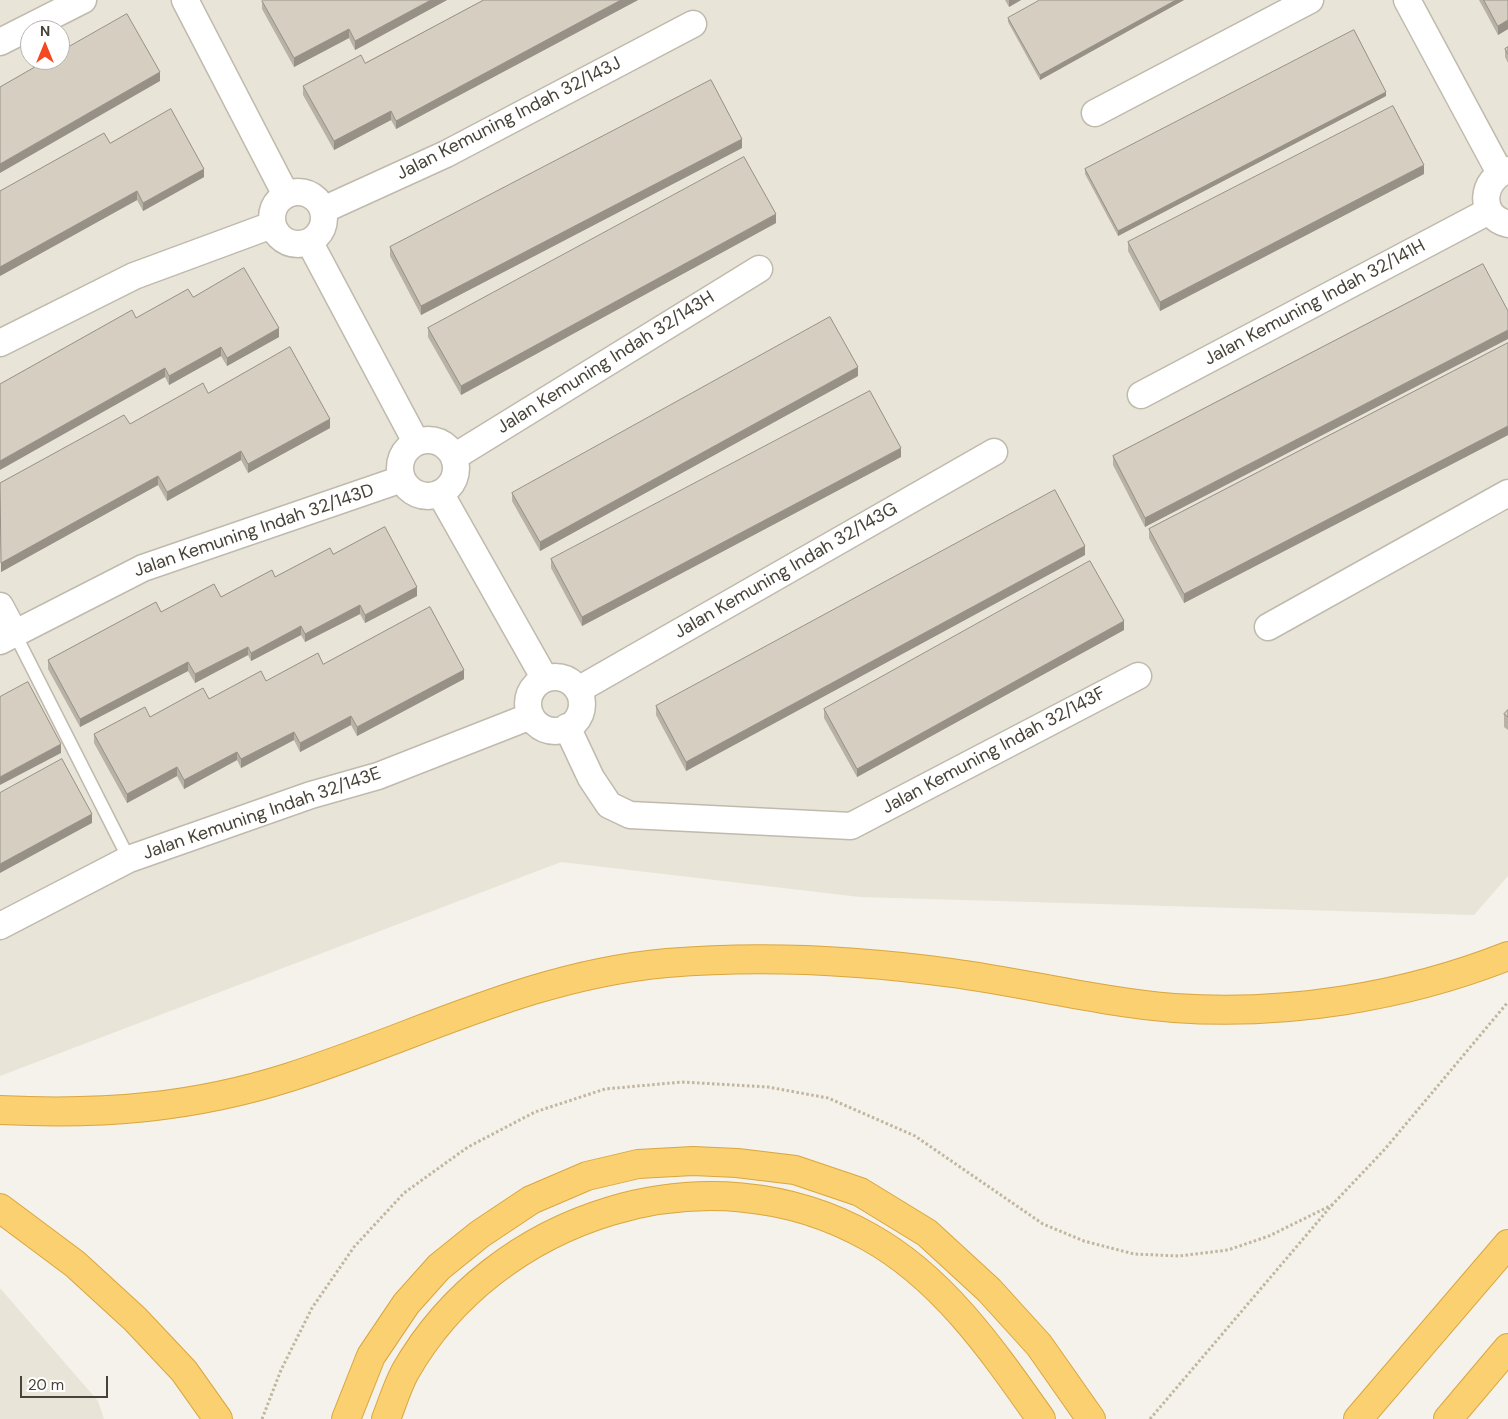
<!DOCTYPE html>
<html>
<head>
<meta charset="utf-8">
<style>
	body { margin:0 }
	#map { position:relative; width:1508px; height:1419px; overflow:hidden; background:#f4f2ea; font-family:"DM Sans",sans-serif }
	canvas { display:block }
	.north { position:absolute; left:20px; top:20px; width:50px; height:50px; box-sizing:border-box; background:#fff; border:1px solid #b6b4af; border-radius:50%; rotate:0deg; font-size:14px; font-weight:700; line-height:20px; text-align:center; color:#484338 }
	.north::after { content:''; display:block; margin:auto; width:18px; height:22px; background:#f44822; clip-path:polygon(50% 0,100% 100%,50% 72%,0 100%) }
	.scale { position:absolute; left:20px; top:1376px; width:88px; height:22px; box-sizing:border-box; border:2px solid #484338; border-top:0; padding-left:6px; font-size:15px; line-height:18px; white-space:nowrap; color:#484338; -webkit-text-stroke:4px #fff; paint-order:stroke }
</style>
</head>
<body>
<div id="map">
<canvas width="1508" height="1419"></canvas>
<div class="north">N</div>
<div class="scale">20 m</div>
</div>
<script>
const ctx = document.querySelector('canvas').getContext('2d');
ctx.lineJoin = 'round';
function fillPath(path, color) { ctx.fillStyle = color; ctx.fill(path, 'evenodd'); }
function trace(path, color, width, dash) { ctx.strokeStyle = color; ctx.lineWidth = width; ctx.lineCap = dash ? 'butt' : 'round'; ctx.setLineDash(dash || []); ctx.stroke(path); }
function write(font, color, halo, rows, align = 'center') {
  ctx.font = font + ' "DM Sans",sans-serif'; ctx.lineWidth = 4; ctx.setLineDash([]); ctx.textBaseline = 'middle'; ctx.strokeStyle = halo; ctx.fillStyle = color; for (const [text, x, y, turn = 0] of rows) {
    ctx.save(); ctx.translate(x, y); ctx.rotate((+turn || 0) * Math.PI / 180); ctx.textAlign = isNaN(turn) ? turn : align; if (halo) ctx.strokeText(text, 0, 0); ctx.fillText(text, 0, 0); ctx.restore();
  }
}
const residential = new Path2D(`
	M0,0H1508V876L1474,915L860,897L561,862L0,1076ZM30,30H60V60H30Z
	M0,1288L98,1401L104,1419H0Z`);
const path = new Path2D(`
	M262,1419L281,1370L312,1308L354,1247L404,1193L468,1147L535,1112L605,1089L682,1082L768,1087L828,1098L915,1136L1043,1224L1084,1241L1134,1254L1179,1256L1228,1250L1269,1236L1332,1205
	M1150,1419L1332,1205L1385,1149L1508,1002`);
const lane = new Path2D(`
	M15,634L129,859`);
const street = new Path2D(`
	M185,0L286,195
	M1407,0L1500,173
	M0,42L83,0
	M1095,113L1310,0
	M1508,170C1481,179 1477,216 1508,224
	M272 218a26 26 0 1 1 52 0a26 26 0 1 1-52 0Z
	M323,210L446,154L693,24
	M310,243L416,442
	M0,343L134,276L272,225
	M1141,395L1489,211
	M400 468a28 28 0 1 1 56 0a28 28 0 1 1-56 0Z
	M454,457L759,269
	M440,493L545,679
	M0,606L15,634
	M1268,627L1508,493
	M0,641L143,568L402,479
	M528 704a27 27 0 1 1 54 0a27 27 0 1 1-54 0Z
	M578,690L994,452
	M567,727L591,778L609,805L630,815L851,826L1138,676
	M0,926L129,859L311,795L378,776L531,716`);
const highway = new Path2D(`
	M0,1110C102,1115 193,1108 290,1077C418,1036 531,975 667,963C762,955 857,960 952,973C1026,983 1100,1002 1174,1008C1286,1016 1404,997 1508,956
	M0,1208L75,1264L135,1319L184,1371L218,1419
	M346,1419L371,1356L406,1304L439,1267L480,1234L531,1200L587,1176L638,1164L693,1161L737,1163L795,1170L860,1192L927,1233L989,1290L1039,1345L1091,1419
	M386,1419C392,1404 397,1387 405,1372C495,1214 708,1146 869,1237C943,1278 993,1351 1041,1419
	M1358,1419L1508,1244
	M1448,1419L1508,1348`);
const wall = new Path2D(`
	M447,0L355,50L349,38L294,67L262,9V1Z
	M484,0H638L396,129L391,120L334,150L303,95V86L365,63Z
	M1005,0H1021L1009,7Z
	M1184,0L1040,80L1008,22V18Z
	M1479,0H1508V29L1498,35Z
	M1508,47V63L1505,57V49Z
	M1386,96L1118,236L1085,174V169Z
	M110,143L204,177L143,211L137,200L0,276V191Z
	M742,148L421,315L390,256V247Z
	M1424,174L1160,311L1128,251V242Z
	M776,223L461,395L428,337V328Z
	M1483,264L1145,527L1113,465V456Z
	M193,297L279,337L227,366L221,356L169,385L136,318Z
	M1508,343V435L1184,603L1149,538V529Z
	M858,376L540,551L512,501V493Z
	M208,393L330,428L248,473L241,460L167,501L158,485L1,572L0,483L130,424Z
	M901,457L582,626L551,568V559Z
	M333,554L417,596L365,623L360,614L305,642L301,635L251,661L248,655L195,683L188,671L80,727L48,669V660L161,612L221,597L275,577Z
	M1085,555L686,771L656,715V706Z
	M1124,630L857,777L824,718V709Z
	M323,664L464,679L357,736L351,725L300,752L294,740L241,768L237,760L184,789L177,776L127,803L94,743V734Z
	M1508,710V730L1504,727V714Z`);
const shadedWall = new Path2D(`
	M431,0H447L355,50V41Z
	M621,0H638L396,129V121Z
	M1009,0H1021L1009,7Z
	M1176,0H1184L1040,80V75Z
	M1508,20V29L1498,35V26Z
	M349,29V38L294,67V58Z
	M160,72V81L0,173V164Z
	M1386,92V96L1118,236V231Z
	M391,111V120L334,150V141Z
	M742,139V148L421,315V306Z
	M1424,165V174L1160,311V302Z
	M204,169V177L143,211V203Z
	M137,191V200L0,276V267Z
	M776,214V223L461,395V386Z
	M279,328V337L227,366V358Z
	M1508,330V339L1145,527V518Z
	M221,347V356L169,385V376Z
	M858,367V376L540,551V542Z
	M165,368V377L0,470V461Z
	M330,419V428L248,473V464Z
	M1508,426V435L1184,603V594Z
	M901,448V457L582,626V617Z
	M241,451V460L167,501V492Z
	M158,476V485L1,572V563Z
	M1085,546V555L686,771V762Z
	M417,587V596L365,623V615Z
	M360,605V614L305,642V634Z
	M1124,621V630L857,777V769Z
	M301,626V635L251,661V653Z
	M248,647V655L195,683V674Z
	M188,662V671L80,727V719Z
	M464,670V679L357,736V727Z
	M351,716V725L300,752V743Z
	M294,732V740L241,768V759Z
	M61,744V753L0,785V777Z
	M237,752V760L184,789V780Z
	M177,767V776L127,803V794Z
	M92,814V823L0,873V864Z`);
const building = new Path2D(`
	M263,0H431L355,41L349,29L294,58L262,1Z
	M484,0H621L396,121L391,111L334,141L303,86L361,55L365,63Z
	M1040,0H1176L1040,75L1008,18Z
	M1484,0H1508V20L1498,26Z
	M127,14L160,72L0,164V87L47,60H60V52Z
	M1354,30L1386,92L1118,231L1085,169Z
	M1508,47V54L1505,49Z
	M711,80L742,139L421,306L390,247Z
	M1393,106L1424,165L1160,302L1128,242Z
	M171,109L204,169L143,203L137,191L0,267V191L104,133L110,143Z
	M744,157L776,214L461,386L428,328Z
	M1483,264L1508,311V330L1145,518L1113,456Z
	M244,268L279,328L227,358L221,347L169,376L165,368L0,461V384L132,310L136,318L188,289L193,297Z
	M830,317L858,367L540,542L512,493Z
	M1508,343V426L1184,594L1149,529Z
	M290,347L330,419L248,464L241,451L167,492L158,476L1,563L0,483L124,415L130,424L203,383L208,393Z
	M870,391L901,448L582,617L551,559Z
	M1055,490L1085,546L686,762L656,706Z
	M385,527L417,587L365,615L360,605L305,634L301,626L251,653L248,647L195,674L188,662L80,719L48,660L156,602L161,612L214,584L221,597L272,570L275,577L330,548L333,554Z
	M1090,561L1124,621L857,769L824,709Z
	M430,607L464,670L357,727L351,716L300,743L294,732L241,759L237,752L184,780L177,767L127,794L94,734L145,707L150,717L203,688L209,699L261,671L266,681L318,653L323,664Z
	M28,682L61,744L0,777V697Z
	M1508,710V717L1504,714Z
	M62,759L92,814L0,864V793Z`);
const streetNames = [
	["Jalan Kemuning Indah 32/143J",509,119,-27],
	["Jalan Kemuning Indah 32/141H",1315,303,-28],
	["Jalan Kemuning Indah 32/143H",606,363,-32],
	["Jalan Kemuning Indah 32/143D",254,531,-19],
	["Jalan Kemuning Indah 32/143G",786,571,-30],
	["Jalan Kemuning Indah 32/143F",994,751,-28],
	["Jalan Kemuning Indah 32/143E",262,814,-19]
];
fillPath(residential, '#e8e4d8');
trace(lane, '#c0baad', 15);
trace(street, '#c0baad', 29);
trace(highway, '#daa63f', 30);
trace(path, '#c1b69e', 3, [2.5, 2.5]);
trace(lane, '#fff', 12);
trace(street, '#fff', 26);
trace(highway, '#fad070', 28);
fillPath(wall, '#b8b1a5');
fillPath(shadedWall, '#969086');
fillPath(building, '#d6cec0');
trace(building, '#969086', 1);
write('18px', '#484338', '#fff', streetNames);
</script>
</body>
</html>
